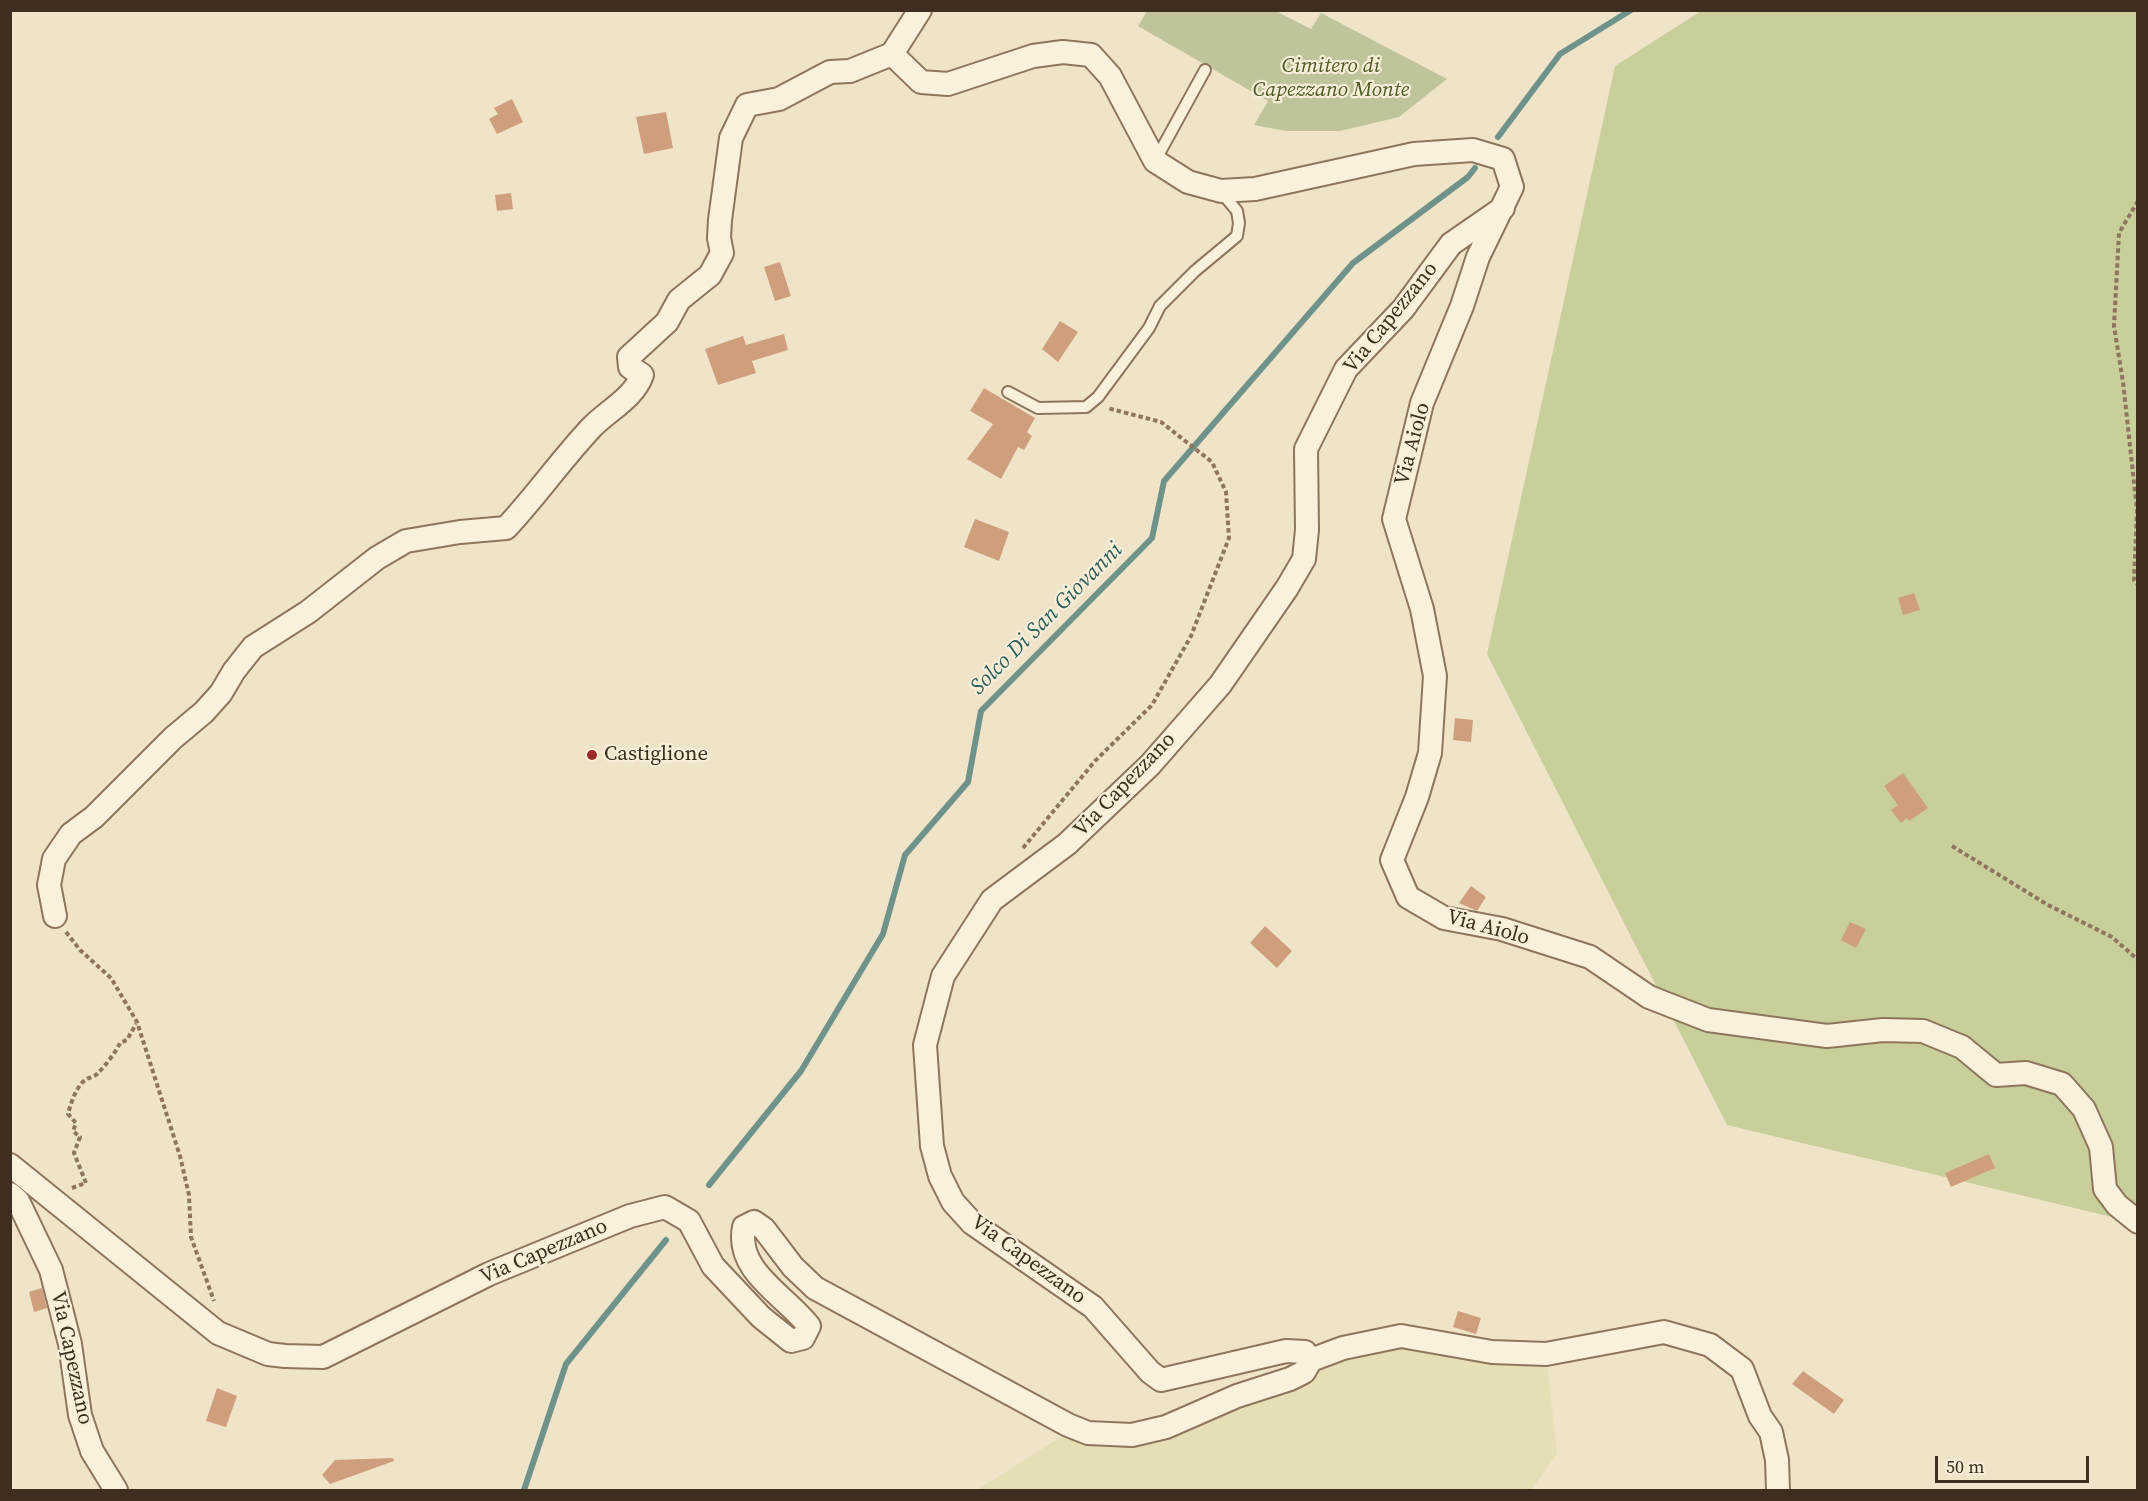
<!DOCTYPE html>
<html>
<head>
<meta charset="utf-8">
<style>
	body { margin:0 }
	#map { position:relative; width:2148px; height:1501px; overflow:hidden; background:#f0e4c8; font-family:"Source Serif 4",serif }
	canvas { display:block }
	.frame { position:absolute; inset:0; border:12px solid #3d2e20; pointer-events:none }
	.scale { position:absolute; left:1935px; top:1456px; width:154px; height:27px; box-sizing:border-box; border:3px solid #3d2e20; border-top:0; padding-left:8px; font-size:18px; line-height:21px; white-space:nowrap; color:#3d2e20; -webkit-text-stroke:4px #f7eed8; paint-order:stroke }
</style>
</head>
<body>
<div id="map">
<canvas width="2148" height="1501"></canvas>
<div class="frame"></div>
<div class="scale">50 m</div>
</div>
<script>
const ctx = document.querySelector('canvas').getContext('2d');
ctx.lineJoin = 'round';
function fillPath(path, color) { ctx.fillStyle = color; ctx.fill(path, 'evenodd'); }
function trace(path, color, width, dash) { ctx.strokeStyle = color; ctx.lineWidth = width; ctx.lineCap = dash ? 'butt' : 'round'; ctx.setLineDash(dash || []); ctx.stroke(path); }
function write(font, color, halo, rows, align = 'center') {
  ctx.font = font + ' "Source Serif 4",serif'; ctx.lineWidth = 4.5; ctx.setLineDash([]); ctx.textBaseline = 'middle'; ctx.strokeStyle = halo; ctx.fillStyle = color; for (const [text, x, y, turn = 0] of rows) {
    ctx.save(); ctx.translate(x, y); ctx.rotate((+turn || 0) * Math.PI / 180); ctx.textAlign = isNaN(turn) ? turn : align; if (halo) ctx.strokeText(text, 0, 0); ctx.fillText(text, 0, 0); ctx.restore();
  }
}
const farmland = new Path2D(`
	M1401,1336L1546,1354L1557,1454L1531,1490H977L1064,1435H1132Z`);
const green = new Path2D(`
	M1701,11H2137V1223L1727,1125L1487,654L1615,66Z`);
const cemetery = new Path2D(`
	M1274,10L1311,29L1321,13L1447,79L1399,117L1340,131H1286L1254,125L1268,101L1138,26L1147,11Z`);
const stream = new Path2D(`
	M1498,137L1560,54L1631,10
	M709,1185L801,1071L883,934L905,855L968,782L981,711L1152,538L1164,481L1353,263L1468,177L1475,168
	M524,1490L566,1364L666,1240`);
const building = new Path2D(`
	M512,99L523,122L497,134L489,119L498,114L494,108Z
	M666,112L673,148L644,154L636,117Z
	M511,193L513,209L497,211L495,195Z
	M780,262L791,296L775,301L764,267Z
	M1060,321L1078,332L1058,362L1042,349Z
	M784,334L788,350L752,361L756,373L718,385L705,349L743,336L746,345Z
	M984,388L1035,418L1027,432L1032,436L1024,450L1018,447L1001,479L967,459L993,424L970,411Z
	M975,519L1009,532L999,561L964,547Z
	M1914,593L1920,610L1903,615L1898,598Z
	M1455,718L1473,720L1471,742L1453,740Z
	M1903,773L1928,808L1909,821L1907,818L1901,823L1891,810L1898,805L1884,786Z
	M1471,886L1486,897L1477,911L1459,903Z
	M1850,922L1866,929L1856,948L1841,940Z
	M1265,926L1292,951L1277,968L1250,943Z
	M1989,1154L1995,1168L1951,1187L1945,1173Z
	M42,1288L47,1308L34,1312L29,1292Z
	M1458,1311L1481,1318L1476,1334L1453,1327Z
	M1803,1371L1844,1400L1834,1414L1792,1384Z
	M217,1388L237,1396L226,1427L206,1421Z
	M393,1458L394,1461L330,1484L322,1475L335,1460Z`);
const path = new Path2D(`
	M2138,201L2119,233L2114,326L2123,382L2137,510L2134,580L2138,585
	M1952,846L2048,905L2112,937L2138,960
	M1023,848L1095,761L1152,705L1191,636L1229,538L1226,492L1212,462L1161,422L1107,408
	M66,932L80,950L111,978L137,1022L180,1156L189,1195L191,1237L214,1301
	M72,1188L86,1183L74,1153L80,1137L73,1131L76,1123L68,1114C71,1103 76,1087 85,1080C89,1077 95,1077 98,1073C105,1066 116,1052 120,1043L127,1040L136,1024`);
const lane = new Path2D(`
	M1155,161L1205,70
	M1008,392L1038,408L1086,407L1098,397L1149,328L1160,306L1195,271L1237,236L1239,223L1237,211L1222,193`);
const street = new Path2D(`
	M920,10L892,54L921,82L948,84L1033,56L1063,52L1091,55L1110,76L1155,161L1188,182L1221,191L1255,189L1414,154L1473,150L1503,159L1512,187L1478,257L1462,306L1422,403L1394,519L1422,609L1435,676L1430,753L1417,797L1392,860L1408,897L1444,918L1502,929L1590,957L1649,997L1708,1020L1827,1036L1883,1030L1923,1031L1962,1047L1996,1075L2026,1073L2062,1084L2084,1109L2101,1147L2105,1189L2117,1205L2138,1222
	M55,916L49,885L54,859L71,834L94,817L173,738L204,712L221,693L234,671L253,647L308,612L377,558L406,541L460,532L506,528C536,496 561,460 591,428C607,411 634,398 642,375L630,367L629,357L667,322L679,300L710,275L722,253L719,238L720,220L731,138L747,105L779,99L830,72L850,71L892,54
	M10,1165L218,1333L268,1354L285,1356L323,1357L489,1274L630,1216L665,1207L689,1221L713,1266L761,1317L791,1341L803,1338L809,1326C785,1295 735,1271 744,1227L754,1222L764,1229L793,1267L815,1288L1068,1425L1088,1433L1132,1435L1166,1427L1237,1396L1290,1379L1304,1372L1311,1360L1305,1352L1286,1351L1161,1380L1150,1372L1093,1307L972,1223L953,1202L940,1176L932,1146L925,1045L943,976L992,900L1067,844L1150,765L1220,685L1287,588L1304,559L1307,530L1306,449L1346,369L1403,309L1451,244L1503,208
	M10,1194L18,1201L51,1270L70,1344L80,1415L92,1451L116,1490
	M1311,1360L1343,1348L1401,1336L1492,1352L1546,1354L1664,1332L1710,1345L1742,1369L1760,1416L1771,1432L1777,1460L1778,1490`);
const markers = [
	[592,755,6,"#9e2a2b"]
];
const parkNames = [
	["Cimitero di",1331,67],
	["Capezzano Monte",1331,91]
];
const streetNames = [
	["Via Capezzano",1391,318,-51],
	["Via Aiolo",1413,444,-75],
	["Via Capezzano",1125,785,-46],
	["Via Aiolo",1488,928,15],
	["Via Capezzano",544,1252,-23],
	["Via Capezzano",1028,1260,36],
	["Via Capezzano",71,1358,78]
];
const poiNames = [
	["Castiglione",604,755]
];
const waterNames = [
	["Solco Di San Giovanni",1047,619,-45]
];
fillPath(farmland, '#e6deb5');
fillPath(green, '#c9cf9b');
fillPath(cemetery, '#bfc49a');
trace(stream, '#6f938a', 6);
fillPath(building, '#cf9f7d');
trace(lane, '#8d765c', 14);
trace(street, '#8d765c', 26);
trace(path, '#8d765c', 4, [4.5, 3]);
trace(lane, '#faf1dc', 10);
trace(street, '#faf1dc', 22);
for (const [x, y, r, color] of markers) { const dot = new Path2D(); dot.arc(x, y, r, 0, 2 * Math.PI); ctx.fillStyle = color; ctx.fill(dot); trace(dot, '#f7eed8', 2); }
write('italic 21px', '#4d5a26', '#f7eed8', parkNames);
write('21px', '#3d2e20', '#f7eed8', streetNames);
write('21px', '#3d2e20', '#f7eed8', poiNames, 'left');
write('italic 22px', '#2f5d5a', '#f7eed8', waterNames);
</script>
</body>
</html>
